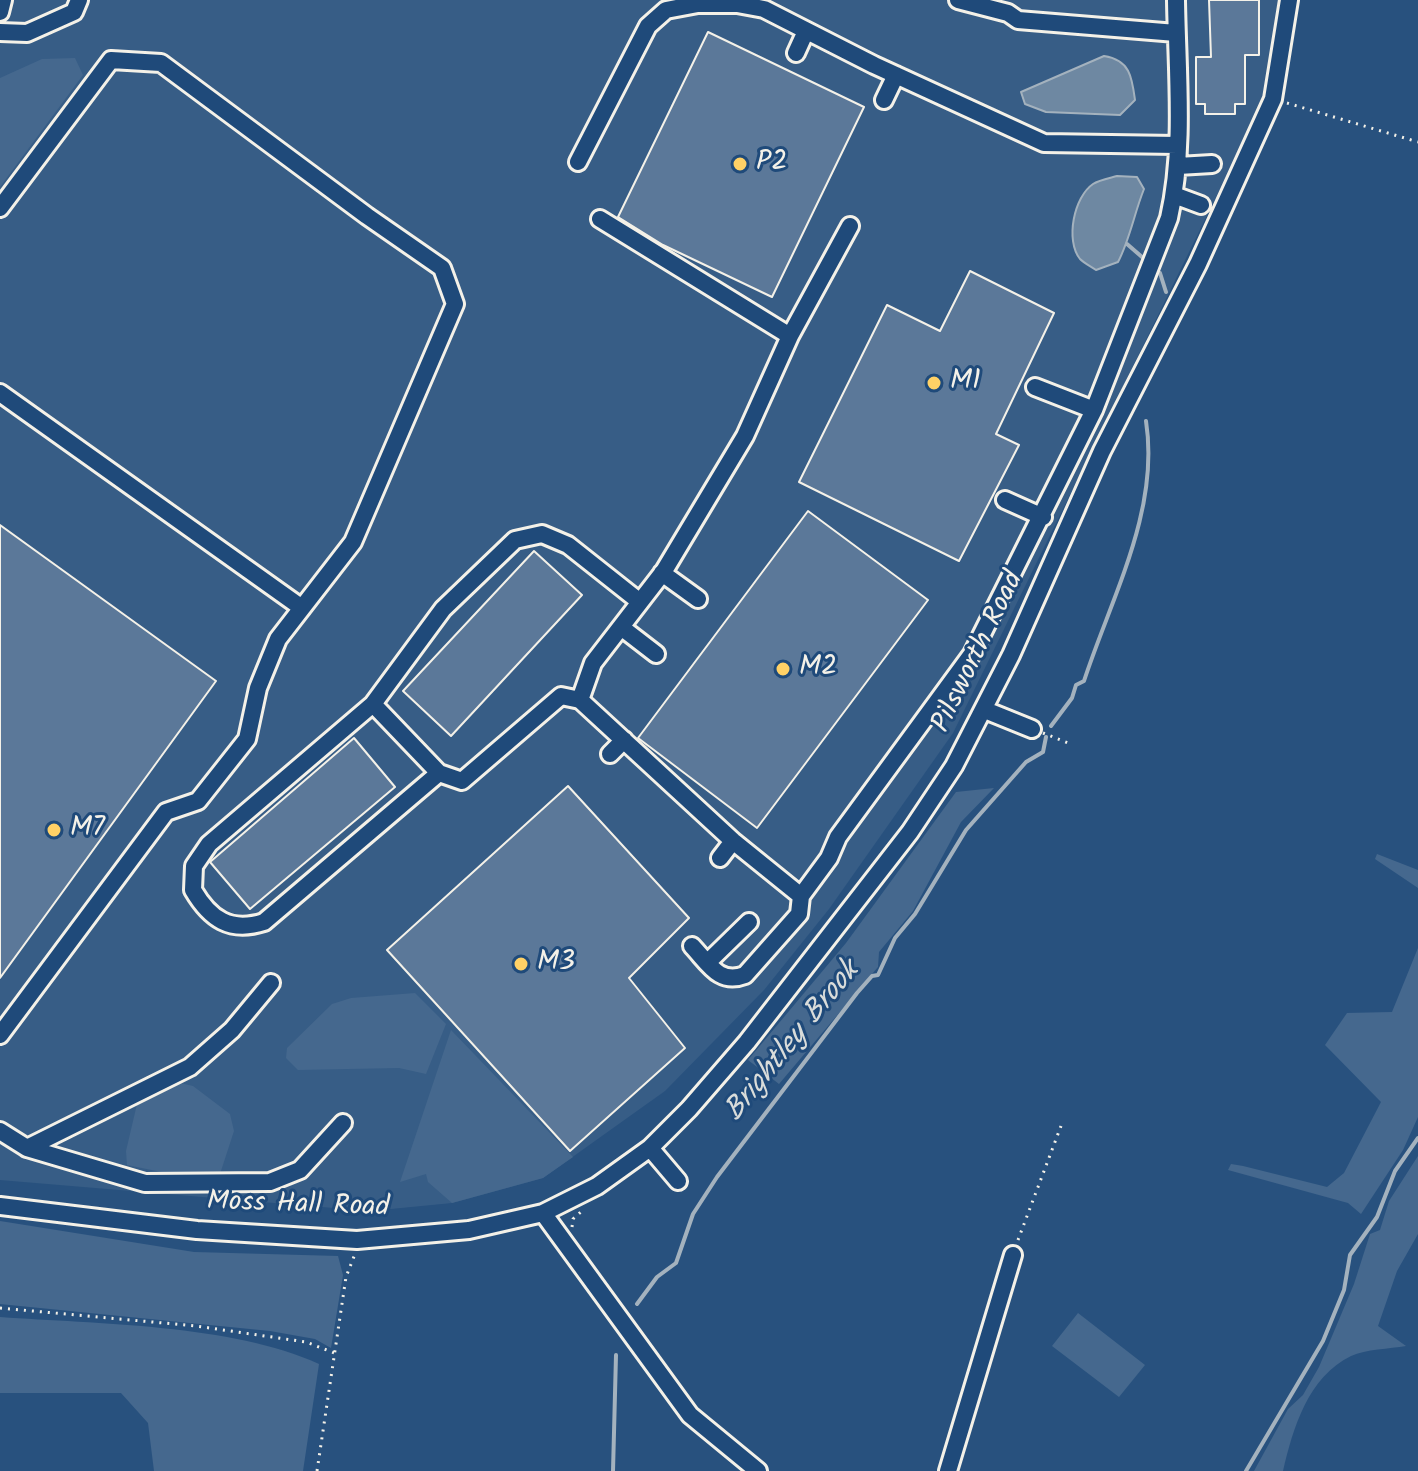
<!DOCTYPE html>
<html>
<head>
<meta charset="utf-8">
<style>
	body { margin:0 }
	canvas { display:block; background:#28517e }
</style>
</head>
<body>
<canvas width="1418" height="1471"></canvas>
<script>
const ctx = document.querySelector('canvas').getContext('2d');
ctx.lineJoin = 'round';
function fillPath(path, color) { ctx.fillStyle = color; ctx.fill(path, 'evenodd'); }
function trace(path, color, width, dash) { ctx.strokeStyle = color; ctx.lineWidth = width; ctx.lineCap = dash ? 'butt' : 'round'; ctx.setLineDash(dash || []); ctx.stroke(path); }
function write(font, color, halo, rows, align = 'center') {
  ctx.font = font + ' Kalam,sans-serif'; ctx.lineWidth = 6; ctx.setLineDash([]); ctx.textBaseline = 'middle'; ctx.strokeStyle = halo; ctx.fillStyle = color; for (const [text, x, y, turn = 0] of rows) {
    ctx.save(); ctx.translate(x, y); ctx.rotate((+turn || 0) * Math.PI / 180); ctx.textAlign = isNaN(turn) ? turn : align; if (halo) ctx.strokeText(text, 0, 0); ctx.fillText(text, 0, 0); ctx.restore();
  }
}
const built = new Path2D(`
	M0,0H1279L1268,91L953,733L829,909L764,990L665,1091L543,1178L452,1203L370,1211L0,1180Z`);
const green = new Path2D(`
	M75,58L83,75L0,187V78L42,59Z
	M994,788L961,822L913,911L879,952L878,967L779,1084L748,1060L846,943L956,792Z
	M1377,854L1418,870V888L1375,859Z
	M1418,948V1117L1403,1150L1361,1214L1348,1203L1228,1170L1231,1164L1243,1166L1327,1187L1344,1173L1381,1102L1325,1045L1347,1013L1392,1012Z
	M415,993L446,1024L426,1074L399,1068L298,1070L286,1058L287,1048L332,1004L351,998Z
	M451,1030L573,1157L543,1178L452,1203L428,1182L426,1174L400,1182Z
	M180,1083L193,1086L230,1114L234,1131L220,1174L166,1173L127,1165L126,1151L137,1104L158,1090Z
	M1418,1156V1234L1397,1271L1378,1326L1406,1346C1389,1349 1366,1349 1351,1356C1308,1377 1293,1428 1283,1471H1254L1288,1409L1303,1395L1319,1367L1354,1284L1370,1234L1380,1230L1389,1201Z
	M0,1221L194,1252L338,1256L343,1275L331,1348L315,1339L270,1331L0,1304Z
	M1078,1313L1145,1365L1119,1397L1052,1346Z
	M0,1317C96,1324 232,1324 319,1364L303,1471H154L148,1423L121,1393H0Z`);
const water = new Path2D(`
	M1104,56C1130,60 1132,77 1135,100L1120,115L1046,112L1025,104L1021,92Z
	M1117,176L1137,177L1144,189C1134,214 1130,239 1118,262L1096,270C1092,267 1084,263 1080,259C1065,240 1074,197 1093,184C1099,180 1110,178 1117,176Z`);
const stream = new Path2D(`
	M1127,244L1142,257
	M1160,273L1166,292
	M1051,726L1072,698L1076,685L1084,681C1111,598 1160,511 1146,421
	M637,1304L657,1277L676,1263L693,1214L717,1177L857,993L872,976L878,975L895,938L915,914L966,830L1026,762L1043,752L1046,737
	M613,1471L616,1355
	M1246,1471L1323,1341L1344,1290L1350,1255L1377,1217L1395,1171L1418,1138`);
const building = new Path2D(`
	M1209,0H1259V55H1245V104H1235V114H1205V104H1196V57H1211Z
	M708,32L864,107L772,297L663,245L618,217Z
	M970,271L1054,313L996,434L1019,445L959,561L799,482L887,305L940,331Z
	M808,511L928,600L757,828L638,738Z
	M0,525L216,681L0,978Z
	M534,551L582,595L451,736L403,691Z
	M354,738L395,787L250,909L210,862Z
	M568,786L689,918L629,978L685,1048L570,1151L387,950Z`);
const path = new Path2D(`
	M1287,103L1418,142
	M1043,733L1068,743
	M572,1227L573,1219L582,1211
	M1018,1240L1061,1126
	M0,1308L196,1326L306,1342L337,1354
	M317,1471L346,1277L355,1254`);
const minor = new Path2D(`
	M958,0L1008,13L1018,20L1176,33
	M0,12L3,0
	M0,32L27,33L74,12L79,0
	M796,53L806,31
	M884,100L896,75
	M578,162L648,26L666,10L698,4H737L764,9L874,65L1044,143L1177,145
	M1178,166L1212,164
	M1174,195L1201,205
	M0,208L111,60L161,63L367,216L442,268L455,304L353,542L278,639L258,688L247,739L198,801L166,812L0,1035
	M600,219L790,336
	M1035,387L1094,410
	M0,393L302,608
	M1005,500L1043,517
	M662,573L698,599
	M621,627L656,654
	M580,700L593,663L664,571L745,436L790,336L850,226
	M373,704L439,773L462,781L561,696L580,700L733,841L801,896L829,858L838,837L972,654L1094,410L1169,218C1185,148 1177,72 1176,0
	M985,710L1032,729
	M610,754L624,740
	M439,773L264,922C230,933 210,919 193,890L194,866L209,844L373,704L443,609L515,540L542,534L568,545L640,602
	M720,858L733,841
	M692,946C709,964 719,985 745,975L799,914L801,896
	M708,962L749,922
	M0,1131L27,1148L145,1183L270,1182L300,1170L343,1123
	M27,1148L190,1067L232,1030L271,983
	M650,1148L678,1181
	M0,1206L197,1230L357,1240L469,1230L543,1213L597,1186L650,1148L689,1109L747,1042L910,832L954,766L1011,655L1102,451L1198,264L1273,99L1289,0
	M543,1213L690,1415L758,1471
	M948,1471L1013,1255`);
const markers = [
	[740,164,8,"#ffd166"],
	[934,383,8,"#ffd166"],
	[783,669,8,"#ffd166"],
	[54,830,8,"#ffd166"],
	[521,964,8,"#ffd166"]
];
const poiNames = [
	["P2",756,164],
	["M1",950,383],
	["M2",799,669],
	["M7",70,830],
	["M3",537,964]
];
const streetNames = [
	["Pilsworth Road",980,653,-64],
	["Moss Hall Road",298,1207,2]
];
const waterNames = [
	["Brightley Brook",794,1043,-51]
];
fillPath(built, '#375d86');
fillPath(green, '#45688e');
fillPath(water, '#6e88a2');
trace(water, '#a4b2be', 2);
trace(stream, '#a4b2be', 4);
fillPath(building, '#5b7899');
trace(building, '#f4f1e8', 2);
trace(minor, '#f4f1e8', 22);
trace(path, '#f4f1e8', 3, [2, 6]);
trace(minor, '#1f4a7a', 16);
for (const [x, y, r, color] of markers) { const dot = new Path2D(); dot.arc(x, y, r, 0, 2 * Math.PI); ctx.fillStyle = color; ctx.fill(dot); trace(dot, '#1f4a7a', 3); }
write('28px', '#f4f1e8', '#1f4a7a', poiNames, 'left');
write('28px', '#f4f1e8', '#1f4a7a', streetNames);
write('italic 30px', '#d9dcda', '#1f4a7a', waterNames);
</script>
</body>
</html>
